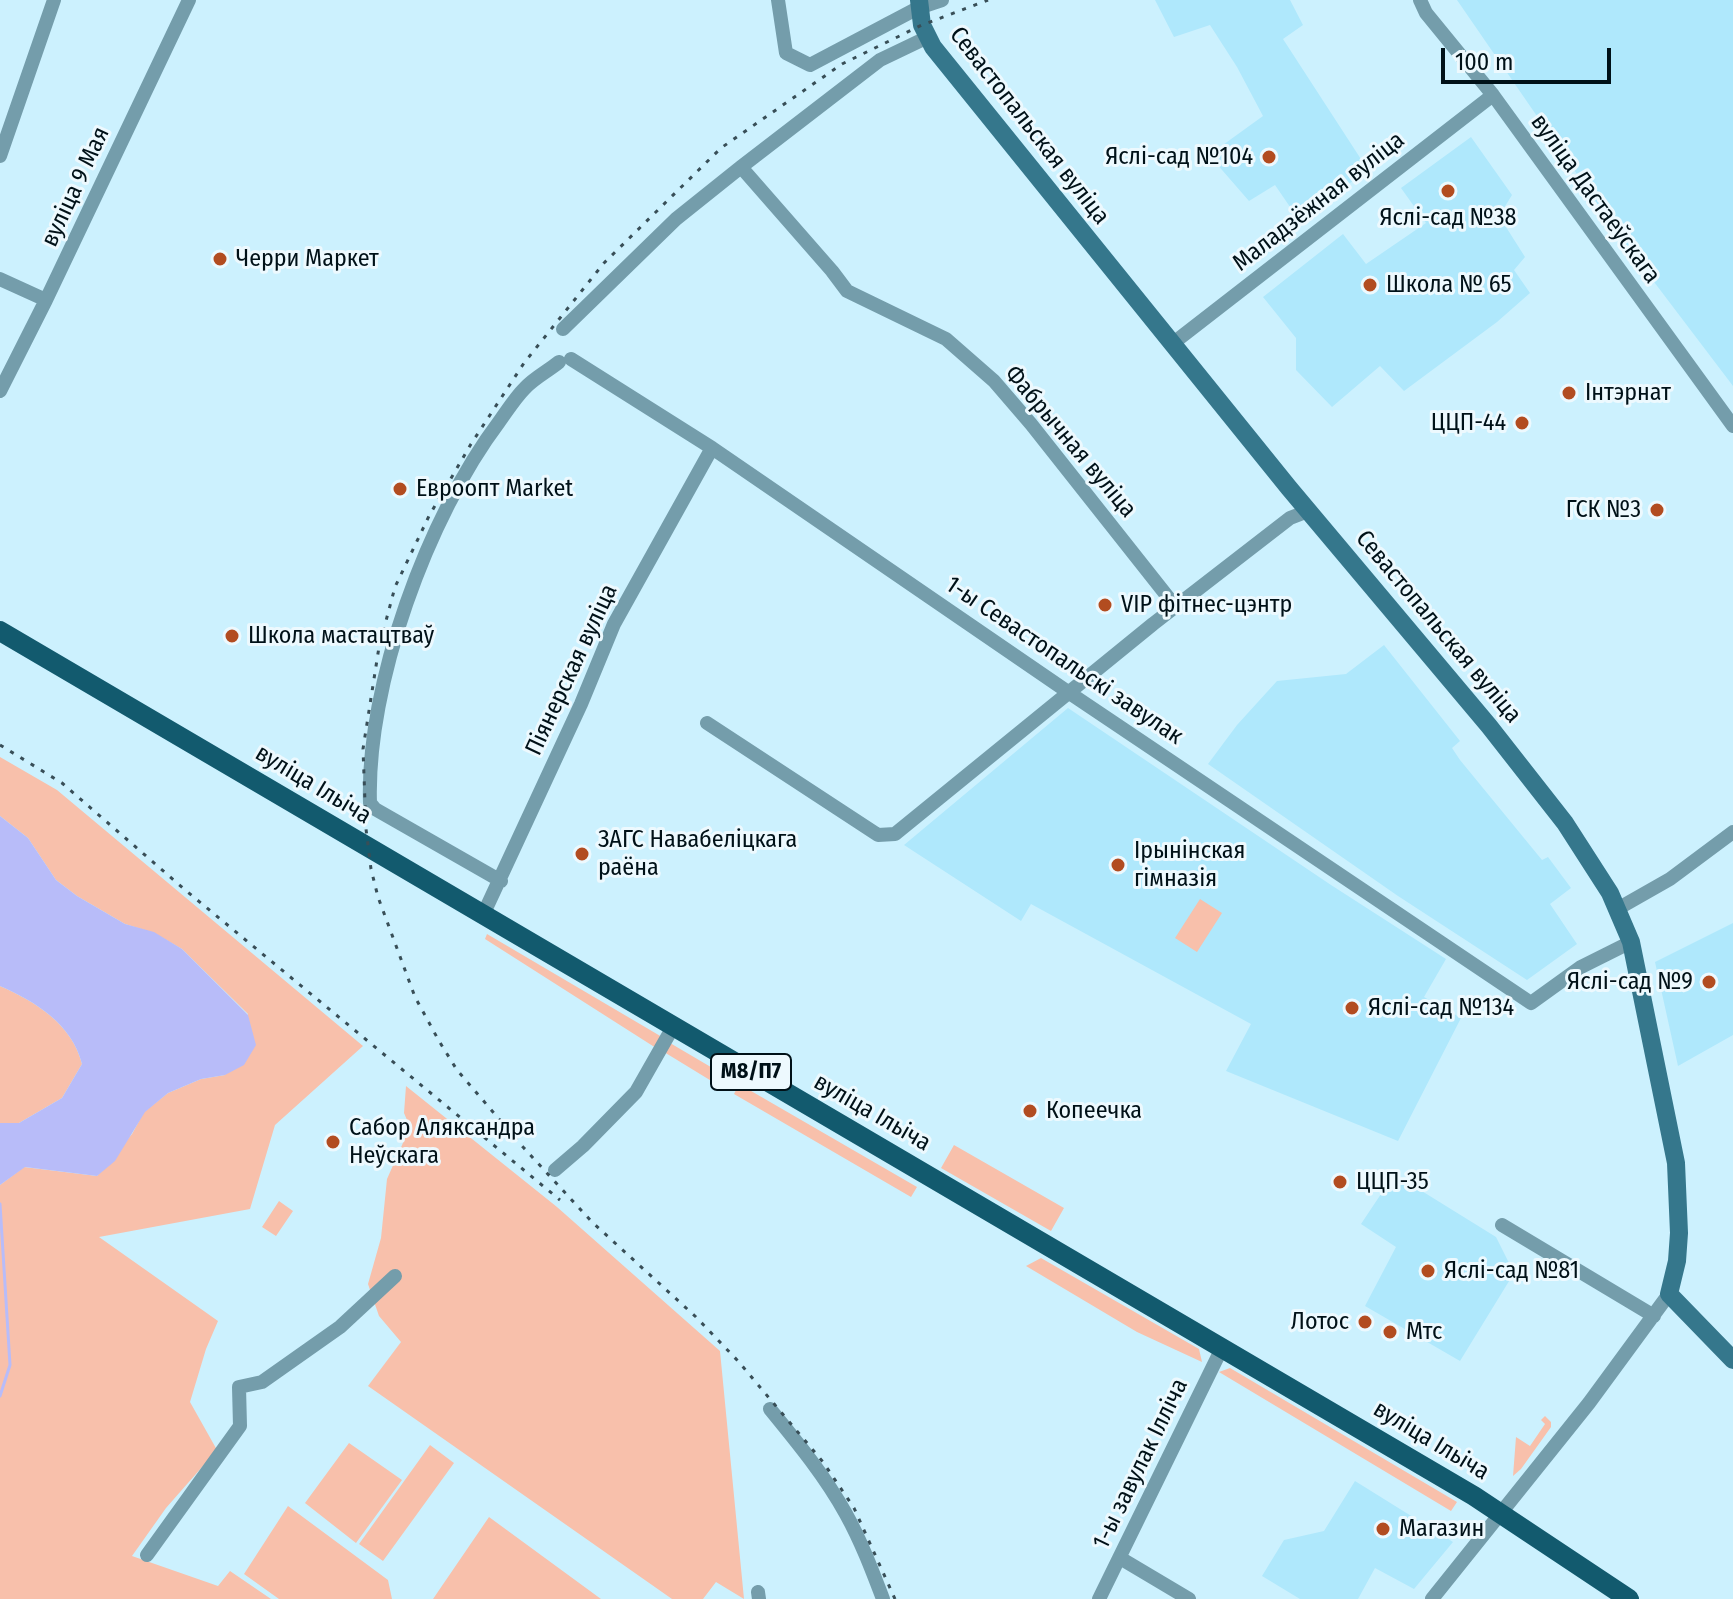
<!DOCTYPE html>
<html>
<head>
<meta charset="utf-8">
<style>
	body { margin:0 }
	#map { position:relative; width:1733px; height:1599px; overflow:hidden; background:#ccf1fe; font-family:"Fira Sans Condensed",sans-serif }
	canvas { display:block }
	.scale { position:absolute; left:1441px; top:48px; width:170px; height:36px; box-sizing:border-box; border:4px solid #001118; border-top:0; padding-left:10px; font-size:24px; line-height:28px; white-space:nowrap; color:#001118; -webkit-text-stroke:6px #edf9fe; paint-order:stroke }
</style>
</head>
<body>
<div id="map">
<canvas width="1733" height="1599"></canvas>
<div class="scale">100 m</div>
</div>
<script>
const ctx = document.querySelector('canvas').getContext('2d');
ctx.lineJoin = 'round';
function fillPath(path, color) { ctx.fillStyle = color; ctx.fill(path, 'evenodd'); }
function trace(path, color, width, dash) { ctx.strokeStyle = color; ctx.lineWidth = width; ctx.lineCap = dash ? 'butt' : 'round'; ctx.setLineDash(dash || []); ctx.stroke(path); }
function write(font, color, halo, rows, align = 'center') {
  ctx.font = font + ' "Fira Sans Condensed",sans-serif'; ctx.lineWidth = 6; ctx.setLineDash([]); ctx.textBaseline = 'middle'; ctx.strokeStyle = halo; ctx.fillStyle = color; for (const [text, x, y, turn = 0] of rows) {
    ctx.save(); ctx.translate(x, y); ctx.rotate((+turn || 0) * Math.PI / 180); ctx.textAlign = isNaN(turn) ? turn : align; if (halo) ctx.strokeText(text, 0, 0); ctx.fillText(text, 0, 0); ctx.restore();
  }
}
const built = new Path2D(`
	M1155,0H1290L1303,25L1283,39L1368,170L1299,220L1275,185L1249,201L1209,155L1263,116L1237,67L1210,25L1174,37Z
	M1457,0H1733V386L1623,241Z
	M1471,137L1512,195L1499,216L1525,257L1514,270L1530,293L1497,322L1404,391L1380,366L1332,407L1296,370V338L1263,297L1343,234L1366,264L1426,223L1401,188Z
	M1384,645L1460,741L1452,748L1460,760L1542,860L1548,857L1571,888L1550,904L1577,944L1527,980L1398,896L1208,764L1237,725L1277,681L1346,674Z
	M1068,708L1331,885L1446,959L1424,997L1461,1018L1398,1141L1226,1071L1251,1024L1031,904L1021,921L904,845Z
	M1733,923V1035L1678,1066L1655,962Z
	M1404,1180L1496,1237L1514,1273L1460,1361L1365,1306L1396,1247L1361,1224L1385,1188Z
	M1355,1481L1453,1542L1414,1589L1375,1568L1358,1599H1300L1262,1576L1284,1540L1324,1531Z`);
const green = new Path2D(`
	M0,757L57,790L363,1046L275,1125L250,1209L99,1237L218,1321L206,1349L190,1402L217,1450L166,1508L132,1556L218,1586L230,1571L271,1599H0V1185L24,1167L97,1176L132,1134L144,1112L168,1093L201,1079L225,1075L248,1014L182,949L154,933L125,924L77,896L56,880L28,838L0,816Z
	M1200,899L1222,913L1197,952L1175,938Z
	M487,934L662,1037L656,1048L485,939Z
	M0,986C36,1002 72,1024 82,1064L62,1098L19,1123H0Z
	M670,1043L721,1073L718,1085L664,1052Z
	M739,1084L917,1187L911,1197L734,1094Z
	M406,1086L557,1207L720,1351L744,1599L716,1582L703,1599H672L368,1386L401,1342L379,1316L368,1284L381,1238L387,1179L410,1127L404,1113Z
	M954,1145L1064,1208L1051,1231L941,1168Z
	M279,1201L293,1211L276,1236L262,1227Z
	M1041,1258L1199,1349L1202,1362L1137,1332L1026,1266Z
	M1230,1368L1457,1502L1451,1511L1219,1372Z
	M1545,1416L1551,1422V1427L1521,1469L1513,1476L1516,1437L1530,1446L1545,1424L1541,1420Z
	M349,1443L402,1480L356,1543L305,1503Z
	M430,1445L454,1463L383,1561L359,1544Z
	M288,1506L388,1580L392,1599H279L244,1574Z
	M489,1517L601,1599H433Z`);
const water = new Path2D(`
	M0,816L28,838L56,880L77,896L125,924L154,932L182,949L248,1015L256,1045L244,1065L225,1075L201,1079L168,1093L145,1112L115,1161L97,1176L25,1167L0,1185V1123H19L62,1098L82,1064C72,1024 36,1002 0,986Z`);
const stream = new Path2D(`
	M0,1204L10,1365L0,1396`);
const street = new Path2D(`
	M778,0L786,53L810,65L918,8L942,0
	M1420,0L1426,13L1493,95L1733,426
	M0,156L54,0
	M741,167L832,271L847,291L946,339L994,381L1031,424L1175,606
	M0,279L46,300
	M563,329L676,219L741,167L880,60L928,37
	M1172,344L1493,95
	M571,359L712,448L1068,692L1531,1003L1581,967L1631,942
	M0,391L46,300L189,0
	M707,723L878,835L895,834L1153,624L1290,518L1308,511
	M501,881L375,809L370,803C366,685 428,516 499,422C507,411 515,398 525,388C534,378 548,371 559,362
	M1619,908L1670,879L1733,832
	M483,915L581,704L614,624L712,448
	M555,1170L583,1146L636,1092L673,1027
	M1502,1225L1654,1316
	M770,1409C797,1442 825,1476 846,1514C861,1541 872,1570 883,1599
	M147,1555L240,1426L239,1387L262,1382L340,1327L395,1276
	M1120,1558L1189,1599
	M758,1592L759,1599
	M1099,1599L1222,1348
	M1432,1599L1589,1403L1669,1294`);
const secondary = new Path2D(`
	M919,0L922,25L933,47L1289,488L1489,726L1565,823L1610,893L1631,942L1676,1163L1679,1233L1677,1261L1669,1294L1733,1360`);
const primary = new Path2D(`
	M0,631L1474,1496L1629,1599`);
const rail = new Path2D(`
	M0,745L62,783L184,889L560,1200
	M895,1599L854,1508L823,1462L738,1361L696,1317L592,1222L523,1147L457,1070L439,1041L415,997L378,897L371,869L366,829L363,749L379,647L395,587L429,516L471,444L524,363L604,263L721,148L842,64L922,25L988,0`);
const markers = [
	[1269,157,8,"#b24c20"],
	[1448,191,8,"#b24c20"],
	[220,259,8,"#b24c20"],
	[1370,285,8,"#b24c20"],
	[1569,393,8,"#b24c20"],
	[1522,423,8,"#b24c20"],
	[400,489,8,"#b24c20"],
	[1657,510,8,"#b24c20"],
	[1105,605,8,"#b24c20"],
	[232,636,8,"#b24c20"],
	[582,854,8,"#b24c20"],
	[1118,865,8,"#b24c20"],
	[1709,982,8,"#b24c20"],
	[1352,1008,8,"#b24c20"],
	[1030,1111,8,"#b24c20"],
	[333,1142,8,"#b24c20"],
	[1340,1182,8,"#b24c20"],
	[1428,1271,8,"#b24c20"],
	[1365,1322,8,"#b24c20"],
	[1390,1332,8,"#b24c20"],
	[1383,1529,8,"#b24c20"]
];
const shields = [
	[751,1072,80]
];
const shieldNames = [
	["М8/П7",751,1072]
];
const streetNames = [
	["Севастопальская вуліца",1029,126,52],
	["вуліца 9 Мая",76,187,-65],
	["вуліца Дастаеўскага",1595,199,54],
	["Маладзёжная вуліца",1319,202,-38],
	["Фабрычная вуліца",1070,442,50],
	["Севастопальская вуліца",1438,627,50],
	["1-ы Севастопальскі завулак",1064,661,34],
	["Піянерская вуліца",572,670,-65],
	["вуліца Ільіча",313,785,31],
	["вуліца Ільіча",872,1113,30],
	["вуліца Ільіча",1431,1441,31],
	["1-ы завулак Ілліча",1141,1464,-64]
];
const poiNames = [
	["Яслі-сад №104",1253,157,"right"],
	["Яслі-сад №38",1448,218,"center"],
	["Черри Маркет",236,259],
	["Школа № 65",1386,285],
	["Інтэрнат",1585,393],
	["ЦЦП-44",1506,423,"right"],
	["Евроопт Market",416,489],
	["ГСК №3",1641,510,"right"],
	["VIP фітнес-цэнтр",1121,605],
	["Школа мастацтваў",248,636],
	["ЗАГС Навабеліцкага",598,840],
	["раёна",598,868],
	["Ірынінская",1134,851],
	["гімназія",1134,879],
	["Яслі-сад №9",1693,982,"right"],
	["Яслі-сад №134",1368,1008],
	["Копеечка",1046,1111],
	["Сабор Аляксандра",349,1128],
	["Неўскага",349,1156],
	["ЦЦП-35",1356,1182],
	["Яслі-сад №81",1444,1271],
	["Лотос",1349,1322,"right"],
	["Мтс",1406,1332],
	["Магазин",1399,1529]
];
fillPath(built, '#afe8fc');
fillPath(green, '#f8c0ab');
fillPath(water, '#b8bcf9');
trace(stream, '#b8bcf9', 3);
trace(street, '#749dab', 14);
trace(secondary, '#35778c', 18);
trace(primary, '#125a6e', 20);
trace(rail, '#384e57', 3, [4, 8]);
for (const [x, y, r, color] of markers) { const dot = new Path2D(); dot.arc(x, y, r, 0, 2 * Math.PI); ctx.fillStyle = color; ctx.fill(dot); trace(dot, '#edf9fe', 3); }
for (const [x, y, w] of shields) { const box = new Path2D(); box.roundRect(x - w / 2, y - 18, w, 36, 6); ctx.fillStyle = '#edf9fe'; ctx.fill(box); trace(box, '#001118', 2); }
write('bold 22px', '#001118', null, shieldNames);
write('24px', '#001118', '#edf9fe', streetNames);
write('24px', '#001118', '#edf9fe', poiNames, 'left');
</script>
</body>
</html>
